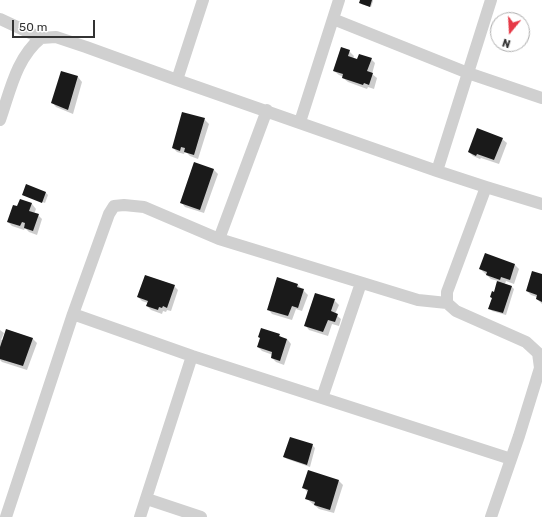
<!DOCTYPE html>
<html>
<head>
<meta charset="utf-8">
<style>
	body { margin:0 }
	#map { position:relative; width:542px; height:517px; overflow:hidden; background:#fff; font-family:Rubik,sans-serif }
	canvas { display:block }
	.north { position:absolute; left:490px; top:12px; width:40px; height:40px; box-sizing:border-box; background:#fff; border:1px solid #adadad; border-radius:50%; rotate:198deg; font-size:11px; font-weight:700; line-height:16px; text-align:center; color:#333 }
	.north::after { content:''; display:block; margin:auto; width:14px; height:18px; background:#e63946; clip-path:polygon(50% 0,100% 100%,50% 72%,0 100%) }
	.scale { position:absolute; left:12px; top:20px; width:83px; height:18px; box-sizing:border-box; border:2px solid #333; border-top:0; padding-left:5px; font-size:12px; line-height:14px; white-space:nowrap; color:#333; -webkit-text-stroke:3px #fff; paint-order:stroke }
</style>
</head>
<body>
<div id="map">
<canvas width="542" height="517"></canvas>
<div class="north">N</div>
<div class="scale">50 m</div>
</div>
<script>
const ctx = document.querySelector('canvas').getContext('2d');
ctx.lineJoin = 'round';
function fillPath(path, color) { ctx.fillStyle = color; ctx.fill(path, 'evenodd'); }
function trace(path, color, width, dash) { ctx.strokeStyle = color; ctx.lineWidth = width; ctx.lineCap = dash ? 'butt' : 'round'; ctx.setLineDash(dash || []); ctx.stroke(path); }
const shadow = new Path2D(`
	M362,0H373V1L371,7L361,4Z
	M349,51L354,56L353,59L358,60L371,59L375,63L372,74L377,78L374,89L368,87L367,89L348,82L343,78L344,77L339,75L334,71Z
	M62,72L78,77L82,82L73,114L56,107L52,102Z
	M204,119L209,124L198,159L190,156L185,151L184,154L177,152L173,148Z
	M502,139L507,143L499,164L481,158L480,159L473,156L469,152Z
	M194,163L214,170L218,174L204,213L185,207L181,202Z
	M46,193L48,195L45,203L25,195V196L23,194Z
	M32,204L36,209L34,214L38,215L42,219L37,235L29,232L25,228L24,230L12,226L8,222L18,207Z
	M515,265L519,269L514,284L506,281L505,284L511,286L514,289L506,315L492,311L489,308L492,299L491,297L494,293L498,281L491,279L480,269Z
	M542,275V304L537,299V297L531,295L527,291Z
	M298,285L308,295L302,311L296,309L292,320L272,314L268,309Z
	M174,286L178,290L171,311L167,310L166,312L163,311L162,314L151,310L147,306L148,303L142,301L138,297Z
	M334,300L339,305L335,314L341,319L339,326L332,324L328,336L309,330L305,325Z
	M0,330L4,333L1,340L32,338L37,343L27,370L2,362L0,360Z
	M279,335L282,338L287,339L291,344L284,365L276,362L272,358L273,355L262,351L258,347L261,339Z
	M312,445L315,448L310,467L287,459L284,457Z
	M339,481L343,485L334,513L319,509L307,499L308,493L304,488Z`);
const building = new Path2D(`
	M360,0H372L370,7L359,3Z
	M341,47L350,50L348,56L357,59L359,54L372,58L367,71L373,73L369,85L364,83L363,85L342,78L343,74L333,71Z
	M61,71L78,76L68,110L51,103Z
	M182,112L205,118L194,155L184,152L185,148L181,147L180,151L172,148Z
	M477,128L503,138L494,160L477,154L476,156L468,152Z
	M194,162L214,169L200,210L180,203Z
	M26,184L46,192L42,203L22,195Z
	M20,199L32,203L29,211L39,214L33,231L24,228L25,223L22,222L20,226L7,222L13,205L17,206Z
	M485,253L515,264L510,280L501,277L500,280L486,275L487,272L479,269Z
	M532,271L542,274V302L536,299L537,295L526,291Z
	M145,275L175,285L167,308L163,306L162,308L159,307L158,310L146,306L148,301L137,297Z
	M277,277L298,284L297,287L304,289L298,308L292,306L288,316L267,310Z
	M497,281L512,286L503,313L488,309L492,298L490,297L492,291L494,292Z
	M315,293L335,299L331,311L338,314L335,322L328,320L323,332L304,326Z
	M261,328L280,334L279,336L287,339L280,361L271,358L272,352L257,347L260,338L258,337Z
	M6,329L33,338L23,366L0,359V347Z
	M290,437L313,444L307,465L283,457Z
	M308,470L339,480L330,510L314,505L315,502L305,499L308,490L302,488Z`);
const minor = new Path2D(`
	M0,19L41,38L56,37L86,47L177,80L437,171L486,187L542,204
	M333,19L468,73L542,98
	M177,80L203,0
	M0,120C10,92 16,58 41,38
	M300,122L339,0
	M437,171L491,0
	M486,187L447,292V303L456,311L526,342L538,353L540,368L519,436L491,517
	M219,239L267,110
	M73,314L192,356L511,459
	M322,398L361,283
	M147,499L201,517
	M6,517L73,314L109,214L114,206L124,205L144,207L219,239L418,300L447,303
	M140,517L192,356`);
fillPath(shadow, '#0003');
fillPath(building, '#1a1a1a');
trace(minor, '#d0d0d0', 12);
</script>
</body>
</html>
